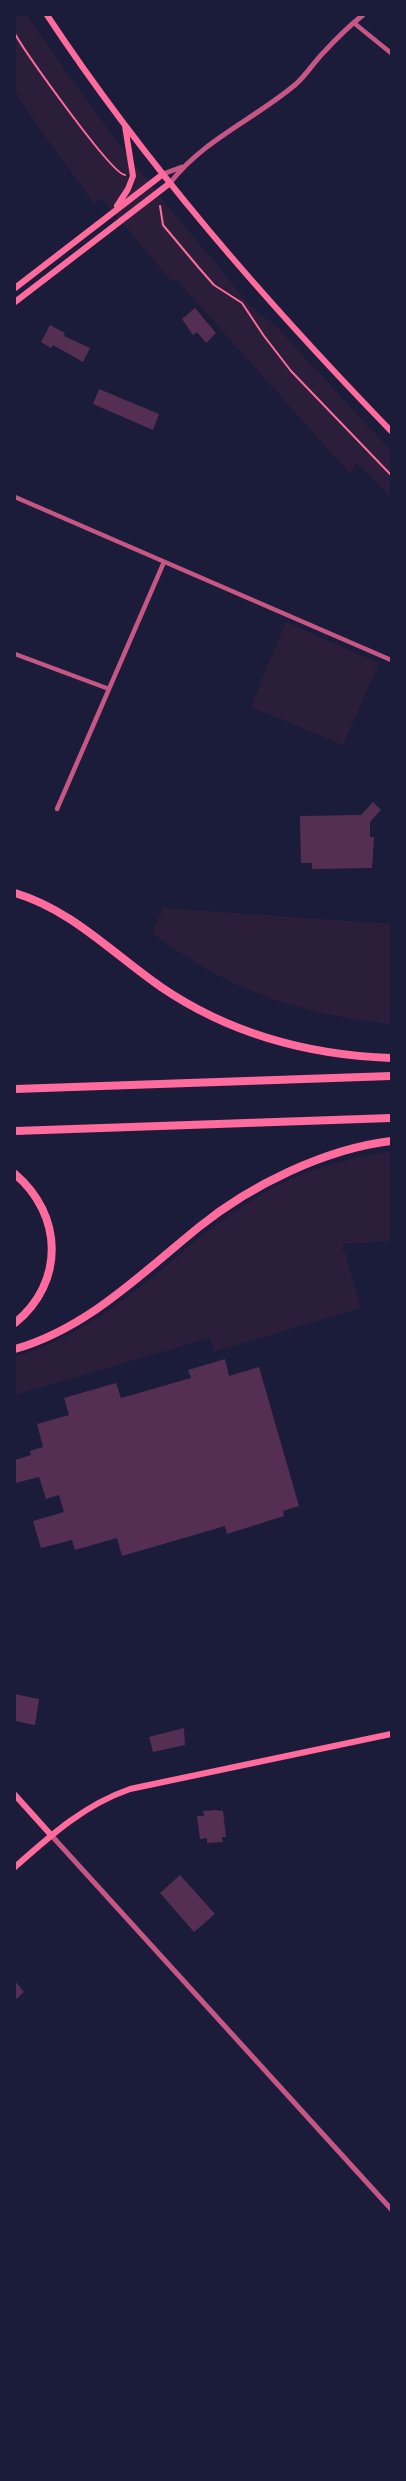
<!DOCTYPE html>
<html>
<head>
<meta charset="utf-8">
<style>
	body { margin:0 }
	#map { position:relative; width:406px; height:2481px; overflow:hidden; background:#1b1b3a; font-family:"Fira Sans",sans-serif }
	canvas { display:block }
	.frame { position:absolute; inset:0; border:16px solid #1b1b3a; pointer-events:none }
</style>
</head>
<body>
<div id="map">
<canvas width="406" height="2481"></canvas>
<div class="frame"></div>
</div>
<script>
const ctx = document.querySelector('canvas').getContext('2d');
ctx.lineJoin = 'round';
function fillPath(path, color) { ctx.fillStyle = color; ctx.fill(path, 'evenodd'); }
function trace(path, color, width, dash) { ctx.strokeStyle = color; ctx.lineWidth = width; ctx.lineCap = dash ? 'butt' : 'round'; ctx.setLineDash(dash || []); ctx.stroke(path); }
const green = new Path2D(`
	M15,15H27C84,98 143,180 210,256C226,273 238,295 256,311C261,316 268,319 274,324L391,451V497L356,462L350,474L176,279L172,282L101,198L94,203L31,117L15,91Z
	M286,622L379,663L343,745L251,707Z
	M163,908L391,924V1024C297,1014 227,989 152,933Z
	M391,1151V1241L342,1244L361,1308L214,1352L210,1338L15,1395V1357C72,1339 114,1309 160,1271C177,1258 192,1242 209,1230C233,1212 259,1194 286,1181C315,1167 359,1156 391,1151Z`);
const building = new Path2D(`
	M195,308L216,333L206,343L197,332L193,335L182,319Z
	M50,325L65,333L64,336L90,348L83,362L53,345L51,348L41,342Z
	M99,389L159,414L153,430L93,404Z
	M373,802L381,810L370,822V837H374L372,868L312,869V863H301L300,816L361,815Z
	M225,1359L229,1376L259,1367L299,1506L283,1511L284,1516L227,1534L225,1526L122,1556L117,1538L75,1550L72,1540L41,1548L33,1521L64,1512L59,1495L46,1499L39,1477L15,1483V1460L31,1455L30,1451L43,1447L37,1424L69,1415L64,1398L116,1383L121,1398L191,1378L188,1370Z
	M15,1694L39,1699L35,1725L15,1721Z
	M184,1728L185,1745L153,1752L149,1737Z
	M215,1810L223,1811L226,1837H222L223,1842L207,1843V1838L200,1839L197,1816H204L203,1811Z
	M180,1875L215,1914L194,1932L160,1893Z
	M15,1981L24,1992L15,2000Z`);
const path = new Path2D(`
	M15,34C26,53 111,174 125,175
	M160,206L163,225L199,268L214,285L242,303L264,336L291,371L391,475`);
const minor = new Path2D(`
	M354,23L391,53
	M15,497L391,660
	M15,654L109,689
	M57,809L164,562`);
const tertiary = new Path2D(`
	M163,174L182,167
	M170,183C204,139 255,119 296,84C307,74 314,62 324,52C336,39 349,26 363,15
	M51,1835L391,2209`);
const primary = new Path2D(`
	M47,15C146,165 266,302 391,431
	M117,206L128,189L133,176L125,126
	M15,288L163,174
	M15,302L170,183
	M15,1795L51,1835
	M15,1867C51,1835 84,1805 130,1789L391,1734`);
const motorway = new Path2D(`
	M15,893C72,910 113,954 161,987C230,1034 309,1055 391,1058
	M15,1089L391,1076
	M15,1131L391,1118
	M15,1174C63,1215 65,1282 15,1323
	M15,1349C88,1328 142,1273 199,1227C251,1185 325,1149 391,1141`);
fillPath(green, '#2a1e3b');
fillPath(building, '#542f53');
trace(path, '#ff6b9d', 2);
trace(minor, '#c65784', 4.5);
trace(tertiary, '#c65784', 5);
trace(primary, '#ff6b9d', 6);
trace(motorway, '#ff6b9d', 8);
</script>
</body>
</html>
